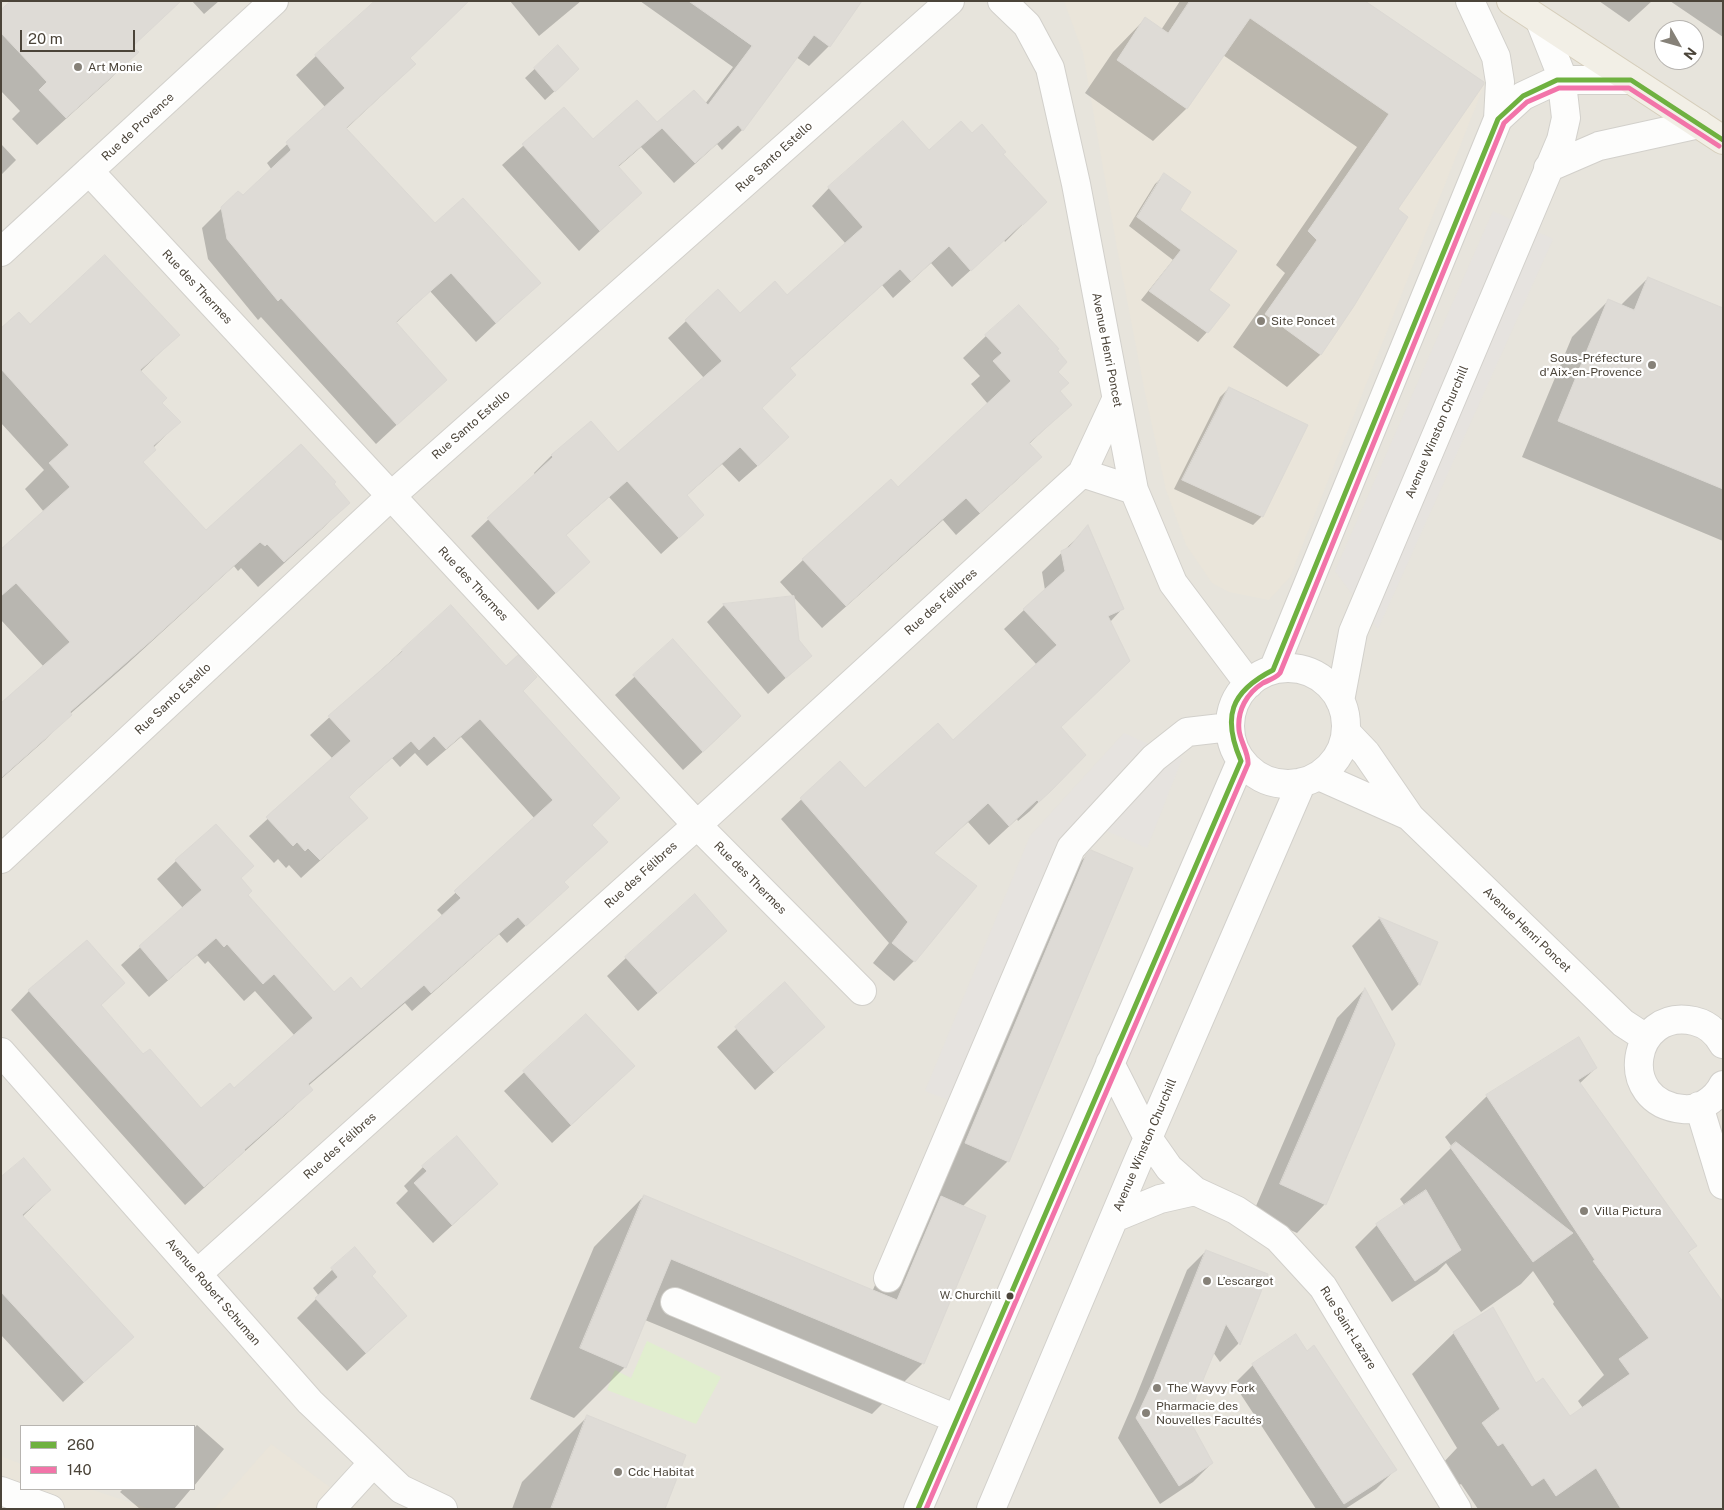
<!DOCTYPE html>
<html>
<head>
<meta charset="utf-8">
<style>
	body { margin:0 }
	#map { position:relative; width:1724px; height:1510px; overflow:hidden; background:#f4f2ee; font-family:"Public Sans",sans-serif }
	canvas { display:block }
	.frame { position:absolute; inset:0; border:2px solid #4b4439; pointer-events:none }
	.legend { position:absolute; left:20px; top:1425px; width:175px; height:65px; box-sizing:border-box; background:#fff; border:1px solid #b7b4b0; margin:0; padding:6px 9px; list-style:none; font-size:15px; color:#4b4439 }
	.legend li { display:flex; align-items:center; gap:10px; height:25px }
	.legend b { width:25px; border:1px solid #b7b4b0 }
	.north { position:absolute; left:1654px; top:20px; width:50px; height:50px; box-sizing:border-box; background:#fff; border:1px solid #b7b4b0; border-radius:50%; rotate:128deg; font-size:14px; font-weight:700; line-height:20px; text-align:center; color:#4b4439 }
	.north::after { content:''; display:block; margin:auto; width:18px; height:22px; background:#868178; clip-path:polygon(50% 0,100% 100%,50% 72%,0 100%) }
	.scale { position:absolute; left:20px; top:30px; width:115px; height:22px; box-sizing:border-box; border:2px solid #4b4439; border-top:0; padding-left:6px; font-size:15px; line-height:18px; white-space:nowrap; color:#4b4439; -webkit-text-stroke:4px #fff; paint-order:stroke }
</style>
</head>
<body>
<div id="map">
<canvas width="1724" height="1510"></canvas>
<div class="frame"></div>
<ul class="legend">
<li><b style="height:6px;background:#6fb140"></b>260</li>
<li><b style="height:6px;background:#f274a9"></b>140</li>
</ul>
<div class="north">N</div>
<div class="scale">20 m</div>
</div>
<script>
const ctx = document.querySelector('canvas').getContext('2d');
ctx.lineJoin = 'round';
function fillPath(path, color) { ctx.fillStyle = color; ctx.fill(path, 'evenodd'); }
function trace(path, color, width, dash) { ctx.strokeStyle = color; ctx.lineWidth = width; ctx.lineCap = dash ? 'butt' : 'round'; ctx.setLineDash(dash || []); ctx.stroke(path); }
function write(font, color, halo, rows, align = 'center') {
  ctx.font = font + ' "Public Sans",sans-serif'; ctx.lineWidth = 4.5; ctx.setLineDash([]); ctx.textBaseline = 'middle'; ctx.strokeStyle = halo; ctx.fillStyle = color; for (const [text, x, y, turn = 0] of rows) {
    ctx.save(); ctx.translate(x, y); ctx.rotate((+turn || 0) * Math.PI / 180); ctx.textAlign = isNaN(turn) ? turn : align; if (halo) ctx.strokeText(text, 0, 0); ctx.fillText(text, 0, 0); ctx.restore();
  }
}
const residential = new Path2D(`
	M1,1H1723V1509H1ZM1664,30H1694V60H1664ZM21,1426H194V1489H21Z`);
const education = new Path2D(`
	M1064,1H1365L1485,83L1290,577L1269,600L1229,592L1212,583L1186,545L1166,490L1145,393L1117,248L1083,53Z
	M271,1444L360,1509H214Z
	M1,1456L21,1464V1489H90L150,1509H1Z`);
const green = new Path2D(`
	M647,1341L721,1377L696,1424L607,1390L615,1370L631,1378Z`);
const parking = new Path2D(`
	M1493,211L1553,239L1378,629L1335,571Z
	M1124,733L1182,759L1147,848L1085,822L956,1103L925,1091L1030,836Z`);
const shadow = new Path2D(`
	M192,1H219L204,14Z
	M510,1H581L539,36Z
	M640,1H860L829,46L809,66L796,57L742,130L722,150L717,144L674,183L641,147L617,168L640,193L579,251L502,165L564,109L593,141L657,124L705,104L733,67Z
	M1180,1H1363L1483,82L1397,209L1353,305L1320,355L1287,387L1233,347L1285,273L1276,265L1357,147L1223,55L1186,109L1153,141L1085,93L1113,52L1145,19L1161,30Z
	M1599,1H1652L1629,22Z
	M1670,1H1723V37Z
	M1,12L131,48L137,52L109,80L37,145L12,119L20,111L1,91Z
	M558,47L569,78L545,100L525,78Z
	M316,56L409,58L415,64L346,129L434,225L539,283L476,342L430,291L396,323L445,380L376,444L261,317L258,320L208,259L202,228L222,208L243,197L272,170L267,163L326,108L296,75Z
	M972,134L1002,155L1045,202L1005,242L1004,240L952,287L931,263L893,298L882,285L789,369L760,408L770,455L739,482L722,464L686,496L685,532L661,554L609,497L565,536L588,562L538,610L471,536L535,475L534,473L551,456L591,423L618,454L704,378L668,338L718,291L740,315L787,297L846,244L812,206L829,188Z
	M1,144L16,160L1,175Z
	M1165,175L1208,290L1207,332L1198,342L1141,300L1173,260L1129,226L1155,184Z
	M1648,278L1723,309V541L1522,457L1572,337L1609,300L1621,305Z
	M30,326L178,335L140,372L161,403L179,422L153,448L142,463L206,532L332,484L348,503L323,528L258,587L241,568L238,571L234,566L126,665L70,714L45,740L1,779V705L44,667L1,620V550L44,512L25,489L44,470L1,423V330Z
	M986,336L1055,351L1059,392L1070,405L1029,444L1040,457L1017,480L956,535L943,520L822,628L780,582L803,560L898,489L988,404L971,384L980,376L963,358Z
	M1229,388L1259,401L1262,516L1253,525L1174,489L1220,397Z
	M1088,527L1123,608L1110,622L1059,728L1050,790L1030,811L1018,821L1017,819L989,845L968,822L933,854L914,961L894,981L873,963L889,943L781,819L840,762L865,790L953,742L1037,665L1004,629L1045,590L1042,572Z
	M793,597L798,641L810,656L768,694L707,622L724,605Z
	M673,641L721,735L683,770L615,695Z
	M403,650L522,691L591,826L606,842L563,882L567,887L507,943L499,934L412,1011L405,1003L308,1086L311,1090L293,1108L185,1205L11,1010L29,991L87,942L124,983L100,1006L143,1056L201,1110L234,1089L295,1036L255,991L244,1001L208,961L205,964L197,955L149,997L121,965L183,908L157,879L176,861L239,879L247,895L334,994L361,991L443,916L437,910L535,819L461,737L427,766L415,753L400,767L392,758L348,797L367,818L301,878L289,865L286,868L278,859L274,863L249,836L333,759L310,735Z
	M1091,851L1008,1161L962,1207L923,1363L872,1414L645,1320L625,1367L574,1418L530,1399L594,1247L644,1196L872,1292L891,1249L936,1203L915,1194L1040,902Z
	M1380,918L1437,943L1419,984L1392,1011L1352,946Z
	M706,949L638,1011L607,976L626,958Z
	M785,984L823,1027L755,1090L717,1047Z
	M1364,990L1325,1204L1297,1233L1253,1213L1337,1018Z
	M586,1015L614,1085L552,1143L504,1091Z
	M1596,1068L1579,1084L1695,1246L1688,1253L1723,1509H1478L1461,1484L1456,1487L1441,1465L1457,1448L1412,1374L1454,1333L1536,1385L1570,1418L1583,1408L1578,1401L1604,1375L1553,1304L1554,1302L1533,1271L1521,1284L1481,1312L1446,1263L1437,1272L1392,1302L1355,1247L1377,1225L1405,1206L1400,1199L1452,1147L1445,1137L1487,1096Z
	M457,1138L497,1184L433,1243L396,1203L408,1191L404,1186L423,1167Z
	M1,1178L50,1190L22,1217L132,1337L63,1402L1,1335Z
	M354,1249L370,1276L406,1316L347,1371L297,1318L319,1296L313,1288Z
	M1206,1251L1266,1275L1238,1344L1220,1362L1213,1352L1195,1397L1188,1421L1212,1463L1193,1482L1160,1504L1118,1438L1135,1399L1187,1270Z
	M1253,1365L1395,1470L1376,1489L1345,1509H1316L1234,1384Z
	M588,1416L664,1509H512L522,1482Z
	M197,1425L224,1449L194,1486V1428Z
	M123,1489H191L174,1509H140L120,1492Z`);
const building = new Path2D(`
	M11,1H181L132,47L139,52L66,118L39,90L47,82L1,33V10Z
	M375,1H469L410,58L416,64L346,128L435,223L463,198L541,283L496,323L451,273L396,322L447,380L397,425L281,298L278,301L227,239L221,207L238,191L243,195L291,150L286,142L345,88L315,55Z
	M689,1H862L830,47L814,35L743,131L738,125L695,163L662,128L618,166L642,193L600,231L522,144L564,107L593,139L637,100L657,122L694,90L708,105L752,46Z
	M1190,1H1365L1484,82V84L1398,209L1408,217L1354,306L1321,355L1265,314L1317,240L1308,231L1389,114L1250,18L1187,109L1117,60L1145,17L1168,33Z
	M558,45L579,69L555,92L534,68Z
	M903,121L929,150L961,121L972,133L982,124L1006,152L1003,154L1047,202L1023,225L1022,224L971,271L949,246L911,281L900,269L790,368L796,375L762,408L789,437L758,466L740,447L687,495L704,515L679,538L627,481L566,535L590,562L556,593L487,518L553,457L551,455L591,421L618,452L722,361L685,320L718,289L740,313L775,281L787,295L863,227L828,187Z
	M1164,173L1191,192L1180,210L1237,251L1209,290L1230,305L1208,333L1149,291L1181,250L1137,217Z
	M105,255L180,335L140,370L167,398L162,403L181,422L153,446L156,450L143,462L206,530L301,444L336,482L334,484L350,503L284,562L267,544L265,546L260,542L153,639L70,712L72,715L1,778V703L70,642L16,583L1,596V549L70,487L49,463L69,445L1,369V328L19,312L30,324Z
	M1648,277L1723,308V489L1558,421L1608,299L1634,310Z
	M1019,305L1059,349L1057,350L1067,362L1058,372L1069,383L1060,391L1072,405L1029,443L1042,457L980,513L966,498L846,606L802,559L891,479L898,487L1011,381L993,361L1002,353L985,335Z
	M1229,387L1308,425L1263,517L1182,480Z
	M1088,525L1124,609L1108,616L1130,661L1061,727L1086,755L1051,791L1039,802L1037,800L1009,826L988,803L934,853L977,886L915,962L892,943L908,922L800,798L840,761L865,788L938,723L953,740L1057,645L1023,609L1065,571L1061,551L1069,547Z
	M794,596L799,640L812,656L786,678L723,604Z
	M451,605L506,666L518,655L537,677L523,691L620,798L592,825L608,842L564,882L569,887L526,926L518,917L431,993L424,985L308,1084L313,1090L244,1150L245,1151L204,1187L28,990L87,940L125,983L101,1005L143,1054L150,1049L201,1108L230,1083L234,1088L313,1018L274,974L263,984L227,944L224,947L216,938L168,980L139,946L202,890L175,860L216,824L254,866L241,878L252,891L248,895L334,992L351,977L361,989L461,898L454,891L553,800L480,719L446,749L434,736L419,750L411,741L358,788L349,797L368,818L320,860L308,848L305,851L297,842L293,846L266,817L351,741L328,716L403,651L402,650Z
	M673,639L741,716L703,752L633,675Z
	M1091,850L1133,868L1009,1162L965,1143L1086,855Z
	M695,894L727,931L658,993L625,957Z
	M1379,917L1438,942L1420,985Z
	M785,982L825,1027L774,1072L735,1027Z
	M1365,988L1395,1044L1326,1205L1280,1184Z
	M586,1014L635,1066L571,1125L523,1071Z
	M1579,1037L1597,1068L1578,1080L1697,1246L1688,1252L1723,1302V1509H1621L1596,1468L1556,1496L1544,1478L1532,1486L1503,1443L1498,1446L1482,1423L1500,1409L1453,1332L1493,1307L1536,1383L1543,1378L1570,1416L1630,1374L1619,1359L1649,1338L1593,1261L1595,1260L1486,1095Z
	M457,1136L498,1184L452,1225L414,1183L427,1171L422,1166Z
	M1456,1142L1573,1233L1533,1262L1450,1147Z
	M24,1158L51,1190L22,1215L134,1337L84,1382L1,1292V1177Z
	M1426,1190L1461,1250L1415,1281L1376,1224Z
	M644,1195L897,1300L941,1196L986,1216L924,1364L671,1259L626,1368L580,1348Z
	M355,1247L376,1272L372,1276L407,1316L366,1353L315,1298L338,1277L331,1268Z
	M1206,1250L1268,1274L1240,1345L1226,1324L1196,1397L1190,1421L1213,1463L1179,1486L1136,1418L1154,1379Z
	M1296,1334L1307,1351L1314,1345L1397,1470L1344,1504L1252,1364Z
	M587,1415L686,1455L665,1509H551Z`);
const minor = new Path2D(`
	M1002,1L1027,25L1050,68L1076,184L1134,490L1173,583L1249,684
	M1498,119L1523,96L1557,80H1631
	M1548,168L1599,146L1699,124
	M89,171L697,825L862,991
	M1,252L274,1
	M1082,473L1116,400
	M1230 726a58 58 0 1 1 116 0a58 58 0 1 1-116 0Z
	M1273,670L1498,119L1500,82L1496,57L1470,1
	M1340,701L1353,632L1561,140L1566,118L1561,74L1540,21
	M1346,732L1366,753L1410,817L1623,1023L1646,1038
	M1319,776L1409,816
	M1,859L391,496L950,1
	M1723,1044C1717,1033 1707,1024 1694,1021C1631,1007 1615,1103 1683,1109C1699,1111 1716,1099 1723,1085
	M1,1052L310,1402L401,1489L443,1509
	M1110,1063L1148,1138L1169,1168L1195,1191L1236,1210L1278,1238L1323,1287L1457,1509
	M1699,1106L1723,1185
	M1114,1218L1160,1199L1195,1191
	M197,1274L697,825L1082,473L1134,490
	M888,1278L1071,848L1154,758L1187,732L1230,727
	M675,1302L957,1419
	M1,1491L50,1509
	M331,1509L373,1463
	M918,1509L1241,761
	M991,1509L1138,1161L1302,782`);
const major = new Path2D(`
	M1511,1L1723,140`);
const bus1 = new Path2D(`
	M918,1509L1241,761C1222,717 1230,692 1273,670L1498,119L1523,96L1557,80H1631L1723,140`);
const bus2 = new Path2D(`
	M926,1509L1248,764C1249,753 1240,741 1239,730C1237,710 1247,693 1263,683C1269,680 1276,678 1280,673L1504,123L1527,102L1559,88H1629L1719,146`);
const markers = [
	[78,67,5,"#868178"],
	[1261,321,5,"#868178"],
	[1652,365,5,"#868178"],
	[1584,1211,5,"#868178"],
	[1207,1281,5,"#868178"],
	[1010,1296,4.5,"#4b4439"],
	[1157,1388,5,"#868178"],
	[1146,1413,5,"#868178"],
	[618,1472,5,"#868178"]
];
const busNames = [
	["W. Churchill",1001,1296]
];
const poiNames = [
	["Art Monie",88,67],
	["Site Poncet",1271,321],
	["Sous-Préfecture",1642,358,"right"],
	["d'Aix-en-Provence",1642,372,"right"],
	["Villa Pictura",1594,1211],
	["L’escargot",1217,1281],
	["The Wayvy Fork",1167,1388],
	["Pharmacie des",1156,1406],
	["Nouvelles Facultés",1156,1420],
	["Cdc Habitat",628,1472]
];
const streetNames = [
	["Rue de Provence",138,127,-43],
	["Rue Santo Estello",774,157,-42],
	["Rue des Thermes",197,287,47],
	["Avenue Henri Poncet",1107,350,79],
	["Rue Santo Estello",471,425,-41],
	["Avenue Winston Churchill",1437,432,-67],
	["Rue des Thermes",473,584,47],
	["Rue des Félibres",941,602,-42],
	["Rue Santo Estello",173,699,-43],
	["Rue des Félibres",641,875,-42],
	["Rue des Thermes",750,878,45],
	["Avenue Henri Poncet",1527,930,44],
	["Avenue Winston Churchill",1145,1145,-67],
	["Rue des Félibres",340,1146,-42],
	["Avenue Robert Schuman",213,1292,49],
	["Rue Saint-Lazare",1348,1328,58]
];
fillPath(residential, '#e7e4dc');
fillPath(education, '#eae5da');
fillPath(green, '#e1eecf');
fillPath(parking, '#e6e3df');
fillPath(shadow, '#0003');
fillPath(building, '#dedbd6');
trace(building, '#dcd9d4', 1);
trace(minor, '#d2d0cb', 30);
trace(major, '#d6cebb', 30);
trace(minor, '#fdfdfc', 28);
trace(major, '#f2efe6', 28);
trace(bus1, '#6fb140', 5);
trace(bus2, '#f274a9', 5);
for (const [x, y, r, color] of markers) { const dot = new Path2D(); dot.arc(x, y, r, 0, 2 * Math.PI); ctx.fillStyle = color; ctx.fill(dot); trace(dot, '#fff', 2); }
write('11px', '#4b4439', '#fff', busNames, 'right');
write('12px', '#4b4439', '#fff', poiNames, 'left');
write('12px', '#4b4439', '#fff', streetNames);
</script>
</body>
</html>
